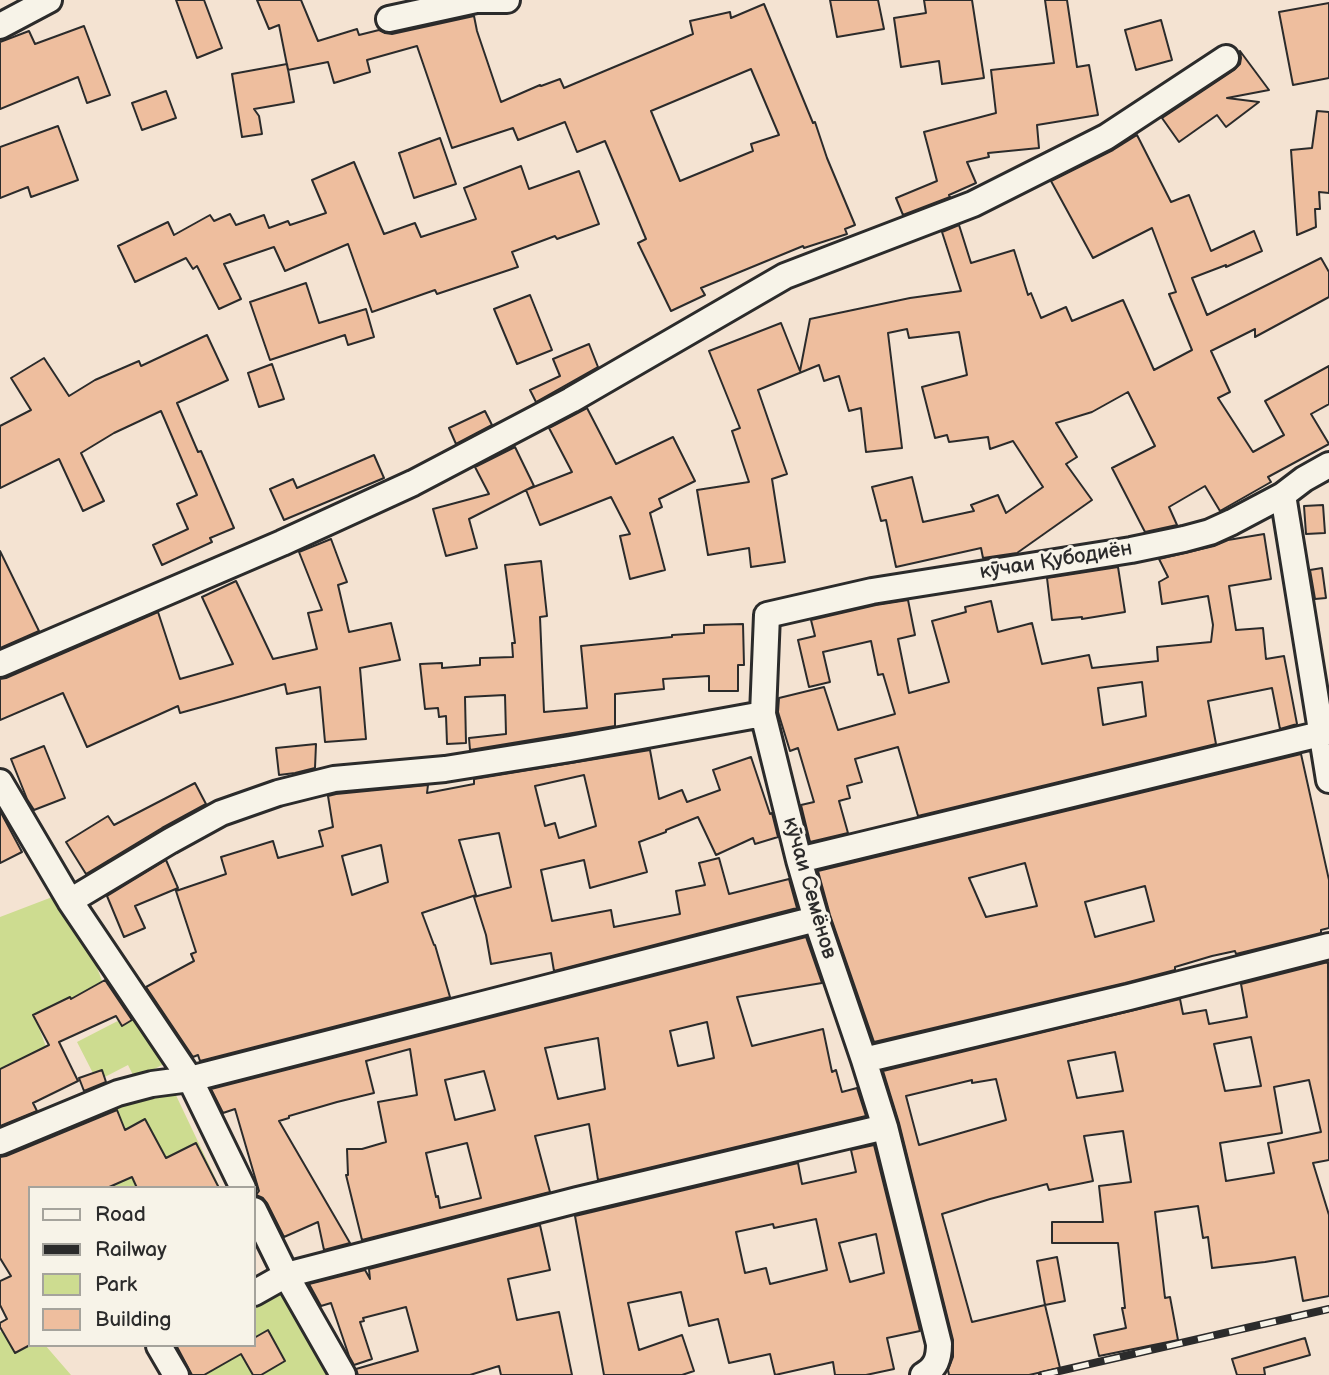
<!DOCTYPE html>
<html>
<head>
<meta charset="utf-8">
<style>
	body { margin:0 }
	#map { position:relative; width:1329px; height:1375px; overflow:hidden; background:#f4e3d2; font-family:"Balsamiq Sans",sans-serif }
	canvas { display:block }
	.legend { position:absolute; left:28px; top:1186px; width:228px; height:161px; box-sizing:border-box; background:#f7f3e8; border:2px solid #a5a39c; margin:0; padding:9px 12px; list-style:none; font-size:21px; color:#2b2b2b }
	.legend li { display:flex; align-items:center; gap:14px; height:35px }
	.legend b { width:35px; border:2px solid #a5a39c }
</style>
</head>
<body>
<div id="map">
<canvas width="1329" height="1375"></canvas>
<ul class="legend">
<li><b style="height:9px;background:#f7f3e8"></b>Road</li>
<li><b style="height:9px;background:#2b2b2b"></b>Railway</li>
<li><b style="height:19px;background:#cddc90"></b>Park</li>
<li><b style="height:19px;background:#eebe9e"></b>Building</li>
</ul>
</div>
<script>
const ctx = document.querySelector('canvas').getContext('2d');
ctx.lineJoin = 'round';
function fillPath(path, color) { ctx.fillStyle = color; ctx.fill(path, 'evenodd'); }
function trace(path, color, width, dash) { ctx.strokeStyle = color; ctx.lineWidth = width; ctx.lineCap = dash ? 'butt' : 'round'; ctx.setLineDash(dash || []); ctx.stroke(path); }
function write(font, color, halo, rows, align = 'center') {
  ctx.font = font + ' "Balsamiq Sans",sans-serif'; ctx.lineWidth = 6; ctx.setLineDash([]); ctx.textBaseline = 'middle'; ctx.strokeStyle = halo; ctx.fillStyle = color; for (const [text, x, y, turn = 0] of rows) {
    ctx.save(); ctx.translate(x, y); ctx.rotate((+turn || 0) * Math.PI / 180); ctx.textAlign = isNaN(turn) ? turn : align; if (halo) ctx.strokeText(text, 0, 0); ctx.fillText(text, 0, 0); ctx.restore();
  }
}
const green = new Path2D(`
	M68,891L107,994L36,1020L58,1079L0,1100V917Z
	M139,1010L166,1063L135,1079L128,1065L97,1081L77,1042Z
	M173,1089L220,1188H81L97,1147L99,1105Z
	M280,1288L328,1375H197L254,1345V1302Z
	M22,1320L30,1328V1345H45L71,1375H0V1332Z`);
const building = new Path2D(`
	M176,0H204L222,48L197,58Z
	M257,0H301L318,41L357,29L359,35L379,30L385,33L392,34L474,16L477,31L501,102L540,85L541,86L560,79L564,88L693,34L690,21L730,12L731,18L764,4L813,123L815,122L827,158L855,225L845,229L847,234L804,248L803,246L701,288L705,295L671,311L638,243L646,239L605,141L577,152L565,122L518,140L513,128L452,148L417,46L367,60L370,72L334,83L328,62L288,70L279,25L269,29ZM751,69L779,135L751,144L753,151L680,181L651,111Z
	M830,0H878L884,29L837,37Z
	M924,0H972L984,78L942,84L939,61L901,67L894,18L926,13Z
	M1045,0H1067L1077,67L1089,65L1098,115L1037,125L1039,148L988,153L989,157L967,162L976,183L949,195L950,197L903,215L896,198L937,181L924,132L996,113L991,70L1054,63Z
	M1329,3V78L1293,85L1279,12Z
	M1161,20L1172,60L1136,70L1125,30Z
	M84,26L110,95L87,103L78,77L0,109V42L29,31L35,44Z
	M1240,51L1269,90L1227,98L1259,102L1226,127L1217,115L1179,142L1162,118L1234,70L1240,64L1241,58Z
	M287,64L294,102L254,109L259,116L262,134L242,137L232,74Z
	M166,91L176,118L142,130L132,103Z
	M1317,111L1329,112V193L1319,192L1320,209H1315L1316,227L1297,235L1291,150L1312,148Z
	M58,126L78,180L31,197L28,187L0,198V147Z
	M1137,135L1171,202L1189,195L1211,251L1254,231L1262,251L1226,267V265L1192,278L1207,315L1321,258L1329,272V297L1255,337V329L1211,351L1230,392L1218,398L1253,452L1284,435L1265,401L1329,366V404L1311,414L1329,444L1268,477L1271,482L1220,511L1205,486L1169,507L1177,525L1145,532L1112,468L1155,446L1128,392L1092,412L1056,423L1077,457L1066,464L1092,500L1017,553L983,558L981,548L896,567L886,520L881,521L872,487L912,477L923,522L974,511L971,505L998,495L1006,513L1043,487L1013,441L990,449L988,437L949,442L947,435L935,438L922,387L967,375L959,332L909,338L907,329L888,333L902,448L866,452L861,408L849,411L839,376L824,381L819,365L758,390L787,474L772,479L785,562L751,567L749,548L708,555L697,490L749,482L732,431L740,428L709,351L781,323L800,371L810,319L910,298L961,291L942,232L959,225L971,263L1014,250L1028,295L1031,293L1041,318L1066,307L1072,321L1123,300L1154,370L1192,350L1169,294L1176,292L1152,228L1093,258L1051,181L1113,150Z
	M440,138L456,184L414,198L399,153Z
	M354,162L384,234L415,223L421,237L476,219L464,188L521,166L529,189L579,171L599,224L557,239L555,236L512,252L518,267L437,294L435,290L372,312L348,244L285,271L274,247L224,264L241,299L219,309L197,266L193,269L186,258L135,282L118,246L168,222L174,235L210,215L214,221L230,214L236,225L264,215L269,228L288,221L290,225L326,213L312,180Z
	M306,283L319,323L366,309L374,337L348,345L345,335L270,360L250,302Z
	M530,295L552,350L517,364L494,309Z
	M207,335L228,380L177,403L198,452L201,451L234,528L210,538L212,542L162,565L153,545L188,529L177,504L197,495L161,411L114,433L81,453L104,501L83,511L59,459L0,488V426L31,410L11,378L44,358L69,396L95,380L139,361L141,366Z
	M589,344L598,367L536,402L530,390L560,376L553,359Z
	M272,364L284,399L259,407L248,373Z
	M587,408L616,464L673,437L695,481L659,499L662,507L650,513L665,570L630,579L620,536L630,534L611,497L540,525L526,490L572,472L549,428Z
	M485,411L492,425L456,444L449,428Z
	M515,447L534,486L469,519L477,548L446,556L433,509L489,494L475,467Z
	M374,455L384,478L284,520L270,489L293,479L297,488Z
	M1323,505L1325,533L1306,534L1304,506Z
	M1264,534L1271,579L1229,586L1236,630L1263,628L1266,659L1284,656L1297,724L1280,729L1272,688L1208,701L1216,744L918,816L898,747L855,759L862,782L847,786L850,798L839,801L848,833L810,842L801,805L814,802L798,748L790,751L778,712L779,698L824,687L838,730L895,714L883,674L878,675L871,641L823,652L830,682L809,687L798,640L815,636L811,620L876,605L908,600L915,635L898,639L909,693L949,682L932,621L966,612L965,607L991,601L998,632L1032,623L1042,664L1089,655L1092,668L1158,661L1157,647L1211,642L1213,625L1208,596L1162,604L1159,582L1168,577L1159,559L1214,546L1228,540ZM1142,682L1146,716L1103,725L1098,688Z
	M331,539L347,582L338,585L349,632L391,623L400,660L360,668L366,739L325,742L320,687L287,694L285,684L180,713L178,706L87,747L63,693L0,720V679L6,678L158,612L180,679L233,664L202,597L236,581L273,659L317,649L308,613L322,610L299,552Z
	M0,551L39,631L0,648Z
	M541,561L547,616L540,617L544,712L587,708L581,646L672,637V635L704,633V625L743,624L744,665H738V691H709V676L663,679L664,689L615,694V726L470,750L469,738L506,734L505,695L465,697L466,743L447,744L446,716L439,717L438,708L425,709L420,664L442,663V668L480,665V658L513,657L512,643H515L505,565Z
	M1118,567L1125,612L1082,619V617L1052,620L1047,578Z
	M1322,568L1326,598L1315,599L1310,570Z
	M316,744L315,768L295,773L279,775L276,748Z
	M44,746L65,798L34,810L27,799L11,759Z
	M650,750L659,799L682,790L687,802L720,790L713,770L751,757L770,814L772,813L778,837L755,844L753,838L716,855L698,817L666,830V832L639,842L647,872L590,888L584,860L541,870L552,921L611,910L614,927L680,914L676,891L705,885L699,863L719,858L729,894L789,879L797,908L554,971L551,953L491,964L486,935L474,897L511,887L499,833L459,840L476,895L422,913L434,945H435L450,997L200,1061L198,1055L193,1057L146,987L194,961L191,954L196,952L176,891L226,874L221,857L273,841L278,858L323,846L319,831L333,827L328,796L336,794L428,785L427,793L474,784V779ZM584,775L596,826L559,838L555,823L545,826L535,786ZM381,845L388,882L352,895L342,856Z
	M1301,754L1329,880V928L1321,930V933L1236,954L1235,951L1212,956L1175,967V970L1125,983L874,1042L830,915L818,871ZM1025,863L1037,906L986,917L969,878ZM1145,886L1154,921L1095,937L1085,902Z
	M195,783L206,804L162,828L86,874L66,842L108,816L114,825Z
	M0,811L22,852L0,863Z
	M166,860L178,888L135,906L145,928L124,937L107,896Z
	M806,937L822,983L737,997L752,1046L823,1029L832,1072L836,1070L842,1092L857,1088L866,1116L598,1180L589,1124L535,1136L550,1192L362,1240L346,1175H348L347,1149H362L386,1142L378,1102L417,1095L410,1049L366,1061L374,1093L337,1102L289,1116V1118L279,1121L350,1243L324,1250L318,1222L284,1237L267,1203L263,1198L256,1195L259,1191L235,1109L223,1113L211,1089ZM707,1022L714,1058L678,1066L670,1031ZM598,1038L605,1089L558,1099L545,1048ZM484,1071L495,1110L455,1120L445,1080ZM467,1143L481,1198L440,1208L438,1196L436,1197L426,1153Z
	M1328,962L1329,1160L1313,1163L1329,1215V1296L1303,1301L1295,1257L1265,1262L1212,1268L1208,1237L1203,1238L1198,1206L1155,1212L1165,1298L1170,1297L1178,1340L1099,1356L1094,1335L1126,1328L1122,1308H1125L1118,1243H1052V1222H1103L1099,1186L1131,1182L1123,1131L1084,1136L1093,1181L1049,1190L1047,1184L990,1199L942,1214L972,1322L1045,1305L1060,1368L1029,1375H949L948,1370L953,1357V1340L899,1123L883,1071L1180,999L1183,1014L1206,1010L1209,1024L1247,1017L1241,984ZM1251,1037L1261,1086L1225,1091L1214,1044ZM1115,1052L1123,1091L1077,1098L1068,1061ZM996,1079L1006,1120L919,1145L906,1096L972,1080V1083ZM1309,1080L1321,1132L1268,1143L1274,1173L1226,1181L1220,1143L1282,1133L1274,1087Z
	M105,980L132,1020L122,1026L116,1016L59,1042L78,1081L33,1103L37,1111L0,1126V1069L49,1045L33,1015L70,997L71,999Z
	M102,1070L106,1082L84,1091L79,1078Z
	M117,1110L125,1130L145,1119L166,1158L196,1143L219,1188H137L132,1177L107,1188H30V1345L15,1353L0,1327V1323L7,1319L0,1305V1281L11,1276L0,1258V1157L6,1156Z
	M874,1145L920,1331L887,1338L894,1369L866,1375H835L833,1362L775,1375L770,1354L729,1363L718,1319L689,1326L681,1292L628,1303L639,1350L682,1335L694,1371L682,1375H604L575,1216L798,1163L802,1184L856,1172L851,1150ZM816,1219L827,1270L770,1284L766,1268L745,1273L736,1232L773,1224L774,1228ZM876,1234L884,1273L850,1282L839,1243Z
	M540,1225L550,1270L508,1279L517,1320L559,1312L572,1375H501L499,1366L470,1375H358L356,1369L418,1351L406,1307L363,1318L364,1321L360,1322L372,1359L354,1365L349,1356L331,1303L321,1306L309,1284L365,1270L370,1279L369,1269Z
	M1057,1257L1065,1301L1045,1305L1037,1261Z
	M268,1330L285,1361L261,1375H253L241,1354L204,1375H192L176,1345H254V1338Z
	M1305,1338L1310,1355L1264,1368L1265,1375H1237L1232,1359Z`);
const minor = new Path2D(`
	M389,19L476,0H507
	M0,26L49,0
	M1283,495L1329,780
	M0,664L282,543L413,483L571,400L785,276L973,204L1106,137L1226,58
	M0,782L70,901L190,1079L243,1188
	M799,860L1329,732
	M70,901L170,841L221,813L278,793L334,779L445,769L570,749L763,714
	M864,1060L816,919L799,860L763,714L767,615L872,591L1131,550L1184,539L1210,532L1232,522L1283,495L1304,479L1329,465
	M0,1142L118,1093L152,1084L190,1079L816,919
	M254,1210L286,1275L343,1375
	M254,1293L286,1275L577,1200L885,1127
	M161,1345L159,1346L176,1375
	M923,1375C936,1368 939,1358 939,1344L885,1127L864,1060L1129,997L1329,946`);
const rail = new Path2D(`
	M1042,1375L1329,1309`);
const streetNames = [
	["кӯчаи Қубодиён",1056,561,-9],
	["кӯчаи Семёнов",809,888,74]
];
fillPath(green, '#cddc90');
fillPath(building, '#eebe9e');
trace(building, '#2b2b2b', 2);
trace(minor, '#2b2b2b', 30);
trace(minor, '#f7f3e8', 24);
trace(rail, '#2b2b2b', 8);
trace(rail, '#f7f3e8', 5, [16]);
write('21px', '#2b2b2b', '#f7f3e8', streetNames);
</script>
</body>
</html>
